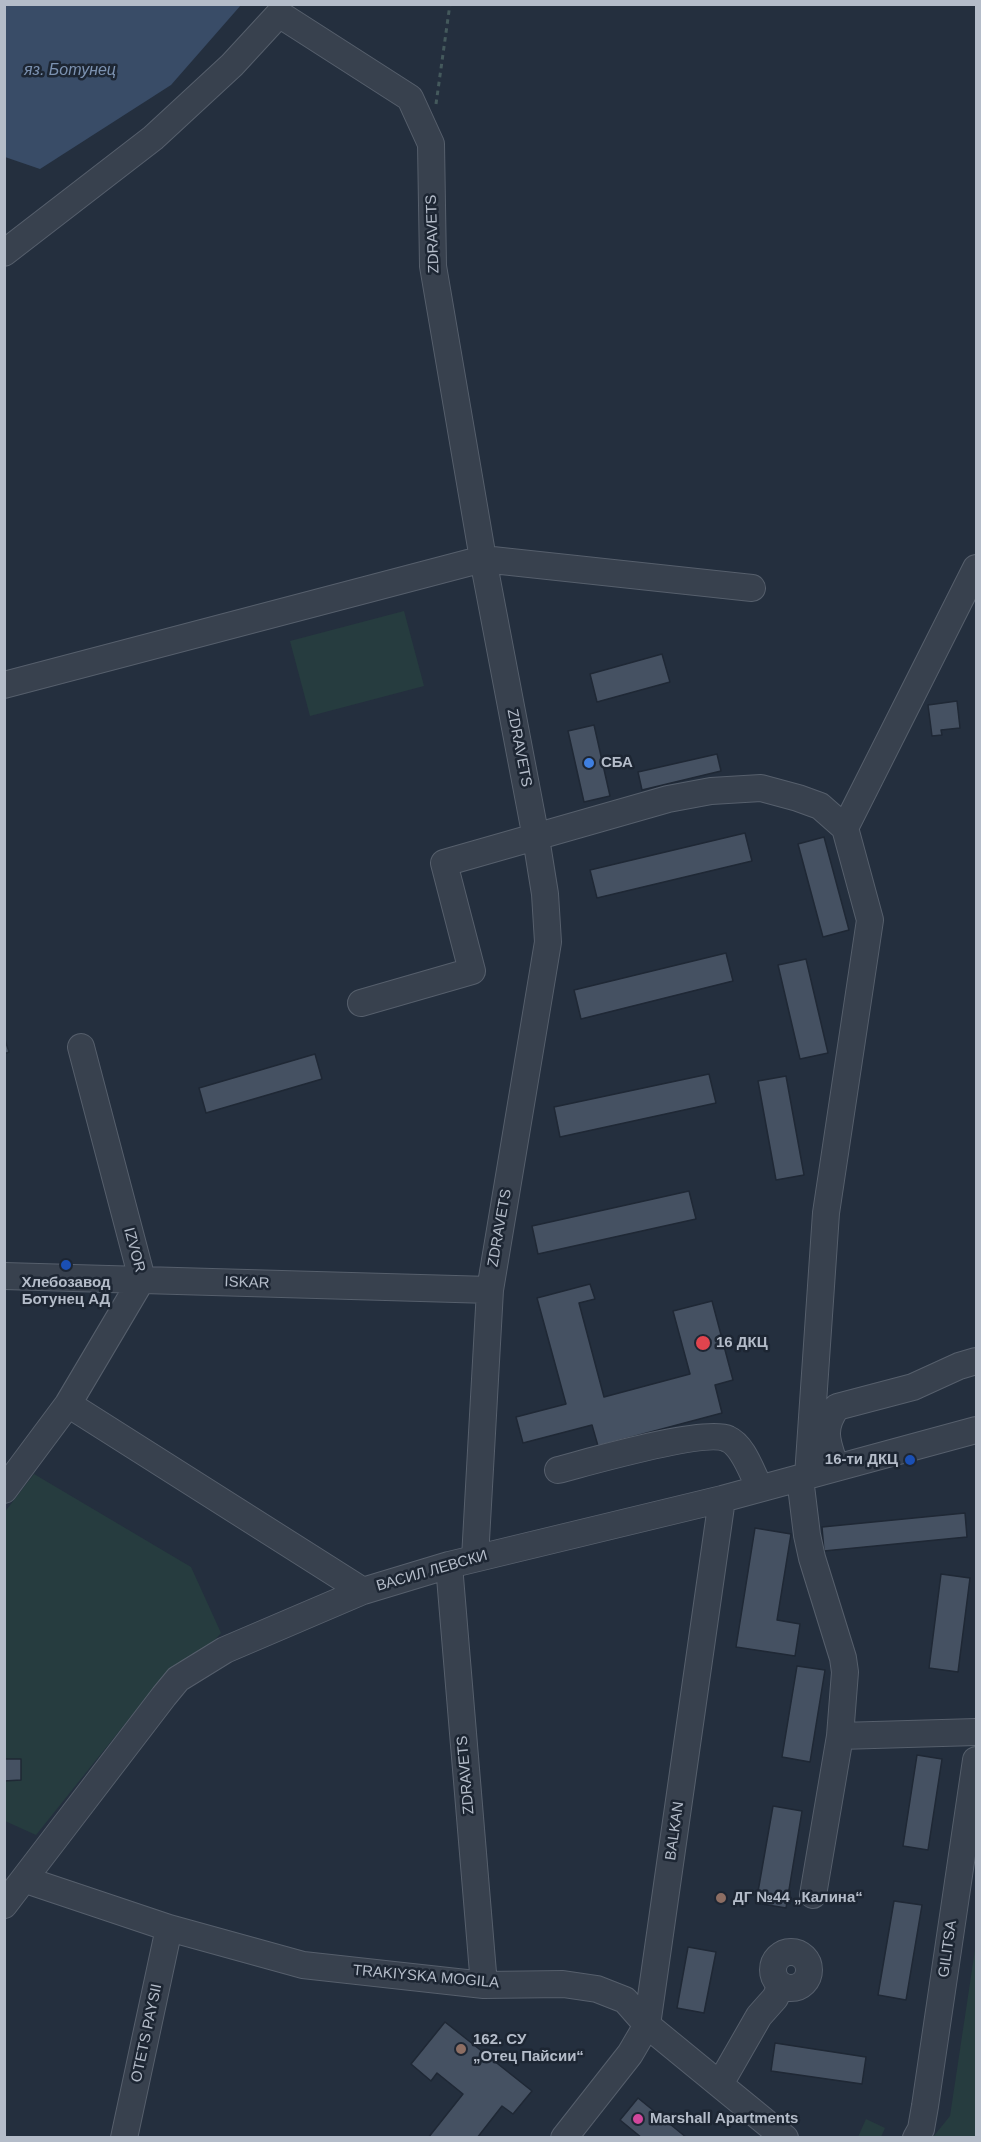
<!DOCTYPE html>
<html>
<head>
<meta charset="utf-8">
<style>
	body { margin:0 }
	#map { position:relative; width:981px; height:2142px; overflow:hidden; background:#242f3e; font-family:Helvetica,sans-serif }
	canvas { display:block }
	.frame { position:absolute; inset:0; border:6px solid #b4bcc9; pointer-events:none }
</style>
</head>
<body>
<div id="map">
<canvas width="981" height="2142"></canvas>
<div class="frame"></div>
</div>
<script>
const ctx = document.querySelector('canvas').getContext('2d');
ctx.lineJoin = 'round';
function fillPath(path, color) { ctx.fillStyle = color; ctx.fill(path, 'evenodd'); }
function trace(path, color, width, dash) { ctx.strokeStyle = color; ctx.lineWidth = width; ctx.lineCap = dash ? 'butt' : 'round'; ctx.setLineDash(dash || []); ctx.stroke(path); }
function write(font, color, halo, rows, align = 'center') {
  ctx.font = font + ' Helvetica,sans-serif'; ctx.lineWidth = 5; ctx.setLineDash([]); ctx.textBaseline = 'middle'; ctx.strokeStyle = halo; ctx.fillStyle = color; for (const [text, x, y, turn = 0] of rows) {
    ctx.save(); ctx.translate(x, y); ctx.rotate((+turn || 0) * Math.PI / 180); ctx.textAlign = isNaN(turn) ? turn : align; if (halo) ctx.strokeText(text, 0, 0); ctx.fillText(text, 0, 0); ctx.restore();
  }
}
const green = new Path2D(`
	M404,611L424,686L310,716L290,641Z
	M34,1474L191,1567L221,1633L202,1654L161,1679L36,1835L5,1821L4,1513Z
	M976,1943V2137H933L950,2116Z
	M866,2119L885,2128L881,2137H858Z`);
const water = new Path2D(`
	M5,4H241V5L171,85L40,169L5,157Z`);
const building = new Path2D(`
	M662,654L670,682L597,702L590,674Z
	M957,701L960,728L941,730L942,735L932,736L928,705Z
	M594,725L610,796L584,802L568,731Z
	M717,754L721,771L642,790L638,772Z
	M745,833L752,861L597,898L590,870Z
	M824,837L849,930L823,937L798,844Z
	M726,953L733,981L581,1019L574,990Z
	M806,959L828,1053L800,1059L778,965Z
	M4,1037L9,1052L4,1054Z
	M315,1054L322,1079L206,1113L199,1088Z
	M709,1074L716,1103L560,1137L554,1107Z
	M786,1076L804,1175L776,1180L758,1081Z
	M689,1191L696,1219L538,1254L532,1226Z
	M590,1284L595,1299L579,1303L604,1397L690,1374L673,1311L712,1301L733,1380L715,1385L722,1413L598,1446L592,1425L523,1443L516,1417L566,1404L537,1298Z
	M965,1513L967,1537L824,1551L822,1527Z
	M755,1528L791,1534L777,1620L800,1624L795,1656L736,1647Z
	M941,1574L970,1578L958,1672L929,1668Z
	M797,1666L825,1670L810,1762L782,1757Z
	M917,1755L942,1759L928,1850L903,1846Z
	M4,1759H21V1780L4,1781Z
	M773,1806L802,1811L786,1908L756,1903Z
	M894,1901L922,1905L906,2000L878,1995Z
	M688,1947L716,1952L704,2013L677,2008Z
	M445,2022L532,2091L513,2114L502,2106L477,2138H428L463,2094L437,2073L431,2081L411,2064Z
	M775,2043L866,2057L862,2084L771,2071Z
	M638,2098L687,2138H642L620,2120Z`);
const path = new Path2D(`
	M436,104L450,4`);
const minor = new Path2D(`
	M4,253L153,138L232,65L279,14L410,98L431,144L433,266L483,559L536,838L545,894L548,942L490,1290L475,1558
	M4,685L483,559L752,588
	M845,828L976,568
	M361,1003L472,971L444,863L668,799L711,791L761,788L798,798L820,806L845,828L870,920L826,1213L808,1476
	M4,1276L490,1290
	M68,1404L363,1591
	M836,1468C828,1444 820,1430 837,1407L913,1387L959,1366L976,1361
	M558,1470C589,1462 705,1428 728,1439C744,1446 752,1474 760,1488
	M800,1478L807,1535L812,1558L843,1658L845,1672L840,1736L813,1895
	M4,1490L68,1404L142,1279L81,1047
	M449,1565L484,1985
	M840,1736L976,1732
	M26,1880L169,1928L303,1965L484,1985L563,1984L597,1989L625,2000L647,2025L785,2138
	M4,1905L164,1696L178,1679L225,1650L363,1591L449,1565L722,1499L976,1430
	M773 1970a18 18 0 1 1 36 0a18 18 0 1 1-36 0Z
	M720,2084L759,2016L775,1998L781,1986
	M124,2138L169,1928
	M564,2138L630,2054L647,2025L722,1499
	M916,2138L921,2129L925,2106L976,1760`);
const markers = [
	[589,763,6,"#3f7fe0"],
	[66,1265,6,"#1a4fb4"],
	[703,1343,8,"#e0444e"],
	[910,1460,6,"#1a4fb4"],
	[721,1898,6,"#8d6e63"],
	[461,2049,6,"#8d6e63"],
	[638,2119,6,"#d1479c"]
];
const streetNames = [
	["ZDRAVETS",433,234,-92],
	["ZDRAVETS",519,748,79],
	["ZDRAVETS",500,1228,-80],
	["IZVOR",134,1250,75],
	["ISKAR",247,1283,2],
	["ВАСИЛ ЛЕВСКИ",432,1571,-16],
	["ZDRAVETS",466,1775,-95],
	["BALKAN",675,1831,-82],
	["GILITSA",948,1949,-82],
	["TRAKIYSKA MOGILA",426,1977,5],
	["OTETS PAYSII",147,2033,-78]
];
const poiNames = [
	["СБА",601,763],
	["Хлебозавод",66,1283,"center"],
	["Ботунец АД",66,1300,"center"],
	["16 ДКЦ",716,1343],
	["16-ти ДКЦ",898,1460,"right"],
	["ДГ №44 „Калина“",733,1898],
	["162. СУ",473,2040],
	["„Отец Пайсии“",473,2057],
	["Marshall Apartments",650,2119]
];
const waterNames = [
	["яз. Ботунец",70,71]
];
fillPath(green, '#263c3f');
fillPath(water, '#394c67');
fillPath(building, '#455162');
trace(building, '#1f2835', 1.5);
trace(minor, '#565f6c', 28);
trace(path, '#44595c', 3, [4.5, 4.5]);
trace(minor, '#38414e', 26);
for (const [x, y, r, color] of markers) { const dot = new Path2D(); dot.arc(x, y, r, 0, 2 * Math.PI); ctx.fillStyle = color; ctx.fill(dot); trace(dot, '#1d2633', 2); }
write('15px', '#b4bcc9', '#1d2633', streetNames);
write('bold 15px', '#b4bcc9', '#1d2633', poiNames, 'left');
write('italic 16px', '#7c92b1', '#1d2633', waterNames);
</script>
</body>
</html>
